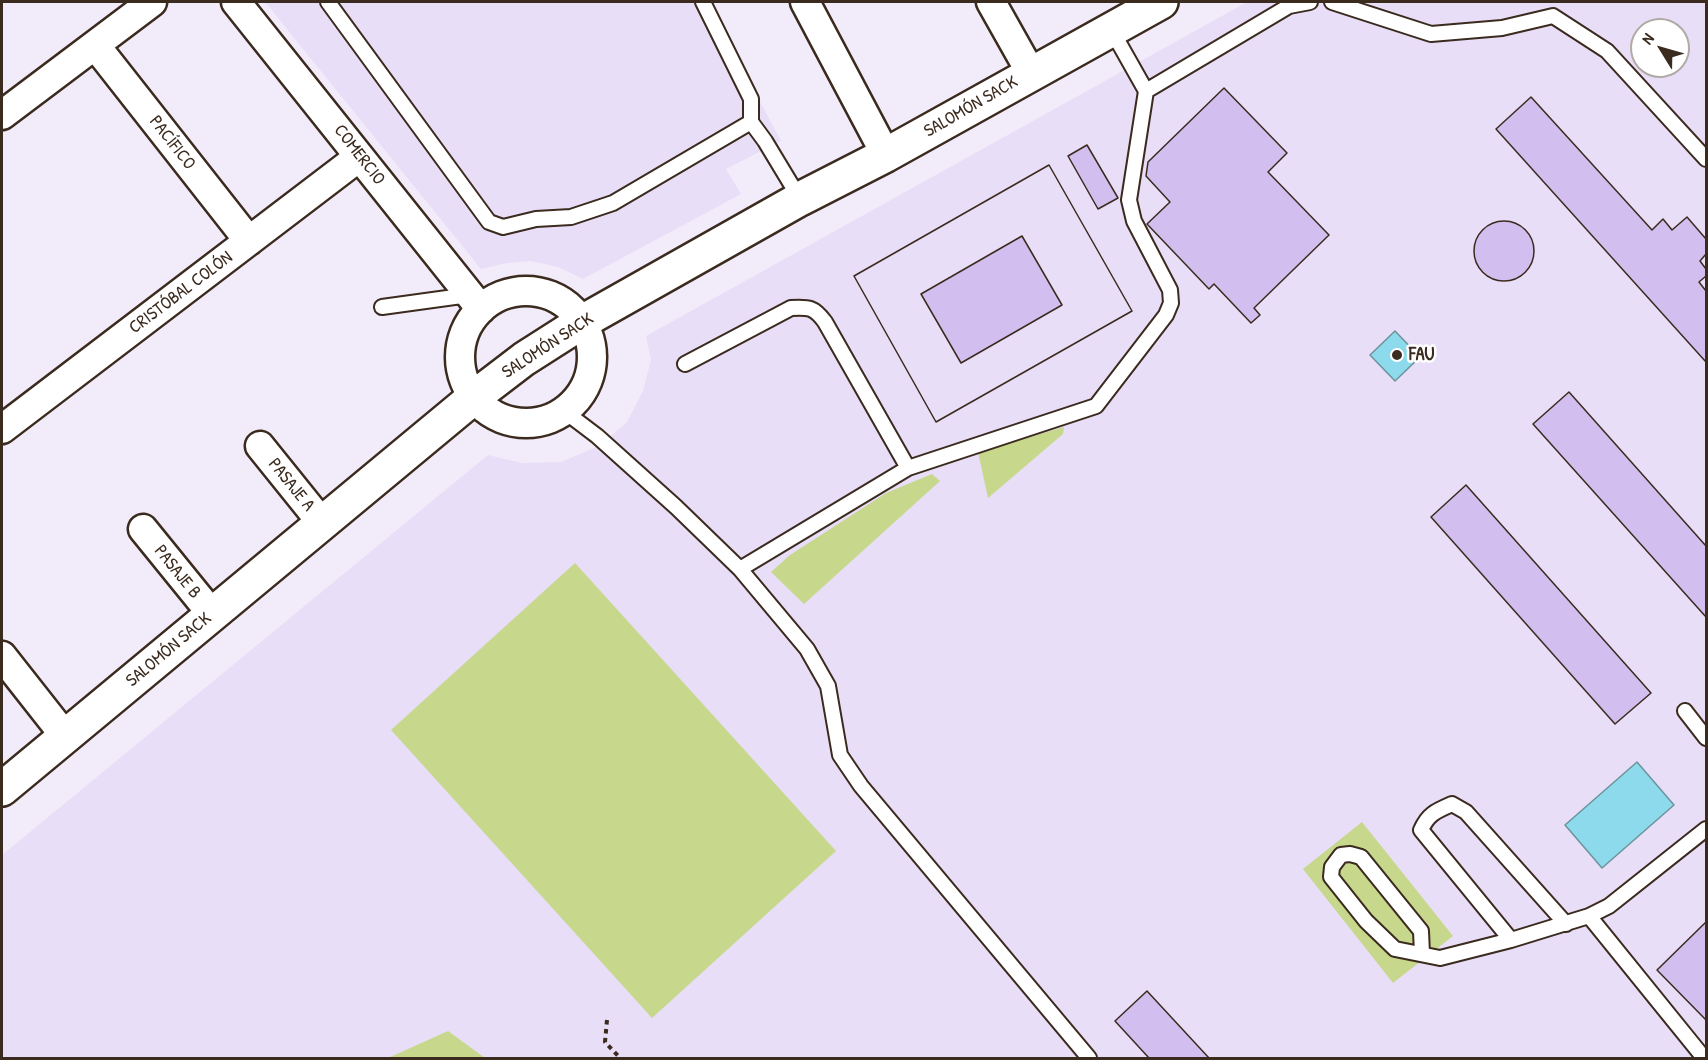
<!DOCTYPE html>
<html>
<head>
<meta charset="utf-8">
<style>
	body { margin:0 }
	#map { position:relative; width:1708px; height:1060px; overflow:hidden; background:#f2ecfa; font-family:"Patrick Hand",sans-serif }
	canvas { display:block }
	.frame { position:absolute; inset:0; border:3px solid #3b2a1e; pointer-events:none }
	.north { position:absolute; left:1630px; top:18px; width:60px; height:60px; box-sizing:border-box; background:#fff; border:2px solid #b1aaa5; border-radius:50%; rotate:307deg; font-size:16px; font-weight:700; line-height:24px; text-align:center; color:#3b2a1e }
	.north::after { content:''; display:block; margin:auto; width:21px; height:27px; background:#3b2a1e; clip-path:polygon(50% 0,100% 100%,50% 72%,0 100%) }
</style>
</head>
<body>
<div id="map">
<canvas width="1708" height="1060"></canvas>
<div class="frame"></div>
<div class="north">N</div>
</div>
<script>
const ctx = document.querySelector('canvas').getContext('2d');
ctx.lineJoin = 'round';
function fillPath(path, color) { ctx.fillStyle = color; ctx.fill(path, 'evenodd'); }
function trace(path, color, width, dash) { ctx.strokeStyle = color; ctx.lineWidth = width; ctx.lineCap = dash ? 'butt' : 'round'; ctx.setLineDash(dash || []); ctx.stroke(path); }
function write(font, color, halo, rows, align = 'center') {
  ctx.font = font + ' "Patrick Hand",sans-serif'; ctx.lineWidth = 5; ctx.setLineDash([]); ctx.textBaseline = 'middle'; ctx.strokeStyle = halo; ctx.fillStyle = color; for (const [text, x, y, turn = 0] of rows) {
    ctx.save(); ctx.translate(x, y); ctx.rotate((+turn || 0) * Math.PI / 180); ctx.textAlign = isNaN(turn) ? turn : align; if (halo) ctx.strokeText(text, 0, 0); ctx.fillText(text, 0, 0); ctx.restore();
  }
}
const built = new Path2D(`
	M265,2H707L781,141L726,169L741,194L583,279L558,267L531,261L507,263L481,269Z
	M1247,2H1706V1058H2V855L488,455L522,463L561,462L599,446L627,422L643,391L651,360L646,336ZM1642,30H1678V66H1642Z`);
const green = new Path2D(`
	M1064,427L1063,434L988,498L978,452Z
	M932,474L940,481L804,604L771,572L790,555L886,493Z
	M575,563L836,851L652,1018L391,730Z
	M1362,822L1453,936L1393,983L1303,869Z
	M448,1031L485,1058H388Z`);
const water = new Path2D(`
	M1395,331L1420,357L1395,381L1370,355Z
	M1637,762L1674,805L1602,868L1565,825Z`);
const building = new Path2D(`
	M1224,88L1287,153L1268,172L1329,235L1254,308L1260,315L1251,323L1214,284L1209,289L1147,224L1170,202L1146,176L1148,162Z
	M1531,97L1652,230L1663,219L1672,230L1687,217L1706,239V254L1700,261L1706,269V276L1699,282L1706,291V362L1496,129Z
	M1087,145L1118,198L1098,209L1068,156Z
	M1049,165L1132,311L936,422L854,276ZM1022,236L1062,305L961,363L921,294Z
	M1049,165L1132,311L936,422L854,276Z
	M1474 251a30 30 0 1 1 60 0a30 30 0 1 1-60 0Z
	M1569,392L1706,546V617L1533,424Z
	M1466,485L1651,693L1615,724L1431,517Z
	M1706,922V1020L1657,970Z
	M1147,991L1209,1058H1149L1115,1021Z`);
const path = new Path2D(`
	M607,1020L605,1042L620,1058`);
const lane = new Path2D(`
	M328,2L489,222L503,227L536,219L571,217L613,203L751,122L765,141L800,199
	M703,2L751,99V122
	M1332,2L1431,34L1502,28L1553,16L1607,51L1706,159
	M1146,91L1289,6L1310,2
	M382,307L469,295
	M685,364L791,308C809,307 814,307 825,322L908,468
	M564,411L597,436L676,507L740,569L807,649L828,686L840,755L861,786L1089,1058
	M740,569L908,468L1096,406L1166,315L1171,303L1170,290L1134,221L1129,200L1146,91L1111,29
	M1685,711L1706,738
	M1589,916L1704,1058
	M1511,940L1421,830C1428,814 1436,811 1452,804L1466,812L1566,924
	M1422,954L1421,931L1361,857L1350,854L1341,855L1332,867L1331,877L1366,921L1395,949L1440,958L1511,940L1589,916L1609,906L1706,829`);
const street = new Path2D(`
	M236,2L481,309
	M805,2L886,155
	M991,2L1031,73
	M95,45L249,241
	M2,115L152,2
	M460 357a66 66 0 1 1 132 0a66 66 0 1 1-132 0Z
	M2,429L359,157
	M260,446L322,523
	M143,529L212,614
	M2,656L65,736`);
const secondary = new Path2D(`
	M2,789L473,398L524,359L582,322L800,199L886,155L1161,2`);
const markers = [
	[1397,355,6,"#3b2a1e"]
];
const streetNames = [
	["SALOMÓN SACK",971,107,-30],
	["PACÍFICO",172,143,52],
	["COMERCIO",359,155,52],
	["CRISTÓBAL COLÓN",181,293,-37],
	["SALOMÓN SACK",548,346,-33],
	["PASAJE A",291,485,51],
	["PASAJE B",177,572,51],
	["SALOMÓN SACK",169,650,-40]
];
const poiNames = [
	["FAU",1409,355]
];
fillPath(built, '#e8def7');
fillPath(green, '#c7d88c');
fillPath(water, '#8ddaec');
trace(water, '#6c949a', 1.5);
fillPath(building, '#d2bff0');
trace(building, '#3b2a1e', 1.5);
trace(lane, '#3b2a1e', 18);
trace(street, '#3b2a1e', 33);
trace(secondary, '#3b2a1e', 38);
trace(path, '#3b2a1e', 4, [4.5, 4.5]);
trace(lane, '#fff', 14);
trace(street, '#fff', 28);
trace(secondary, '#fff', 33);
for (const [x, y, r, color] of markers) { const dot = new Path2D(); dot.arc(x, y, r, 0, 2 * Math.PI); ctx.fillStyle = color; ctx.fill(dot); trace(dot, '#fff', 2); }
write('18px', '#3b2a1e', '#fff', streetNames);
write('bold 18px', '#3b2a1e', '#fff', poiNames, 'left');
</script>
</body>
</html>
